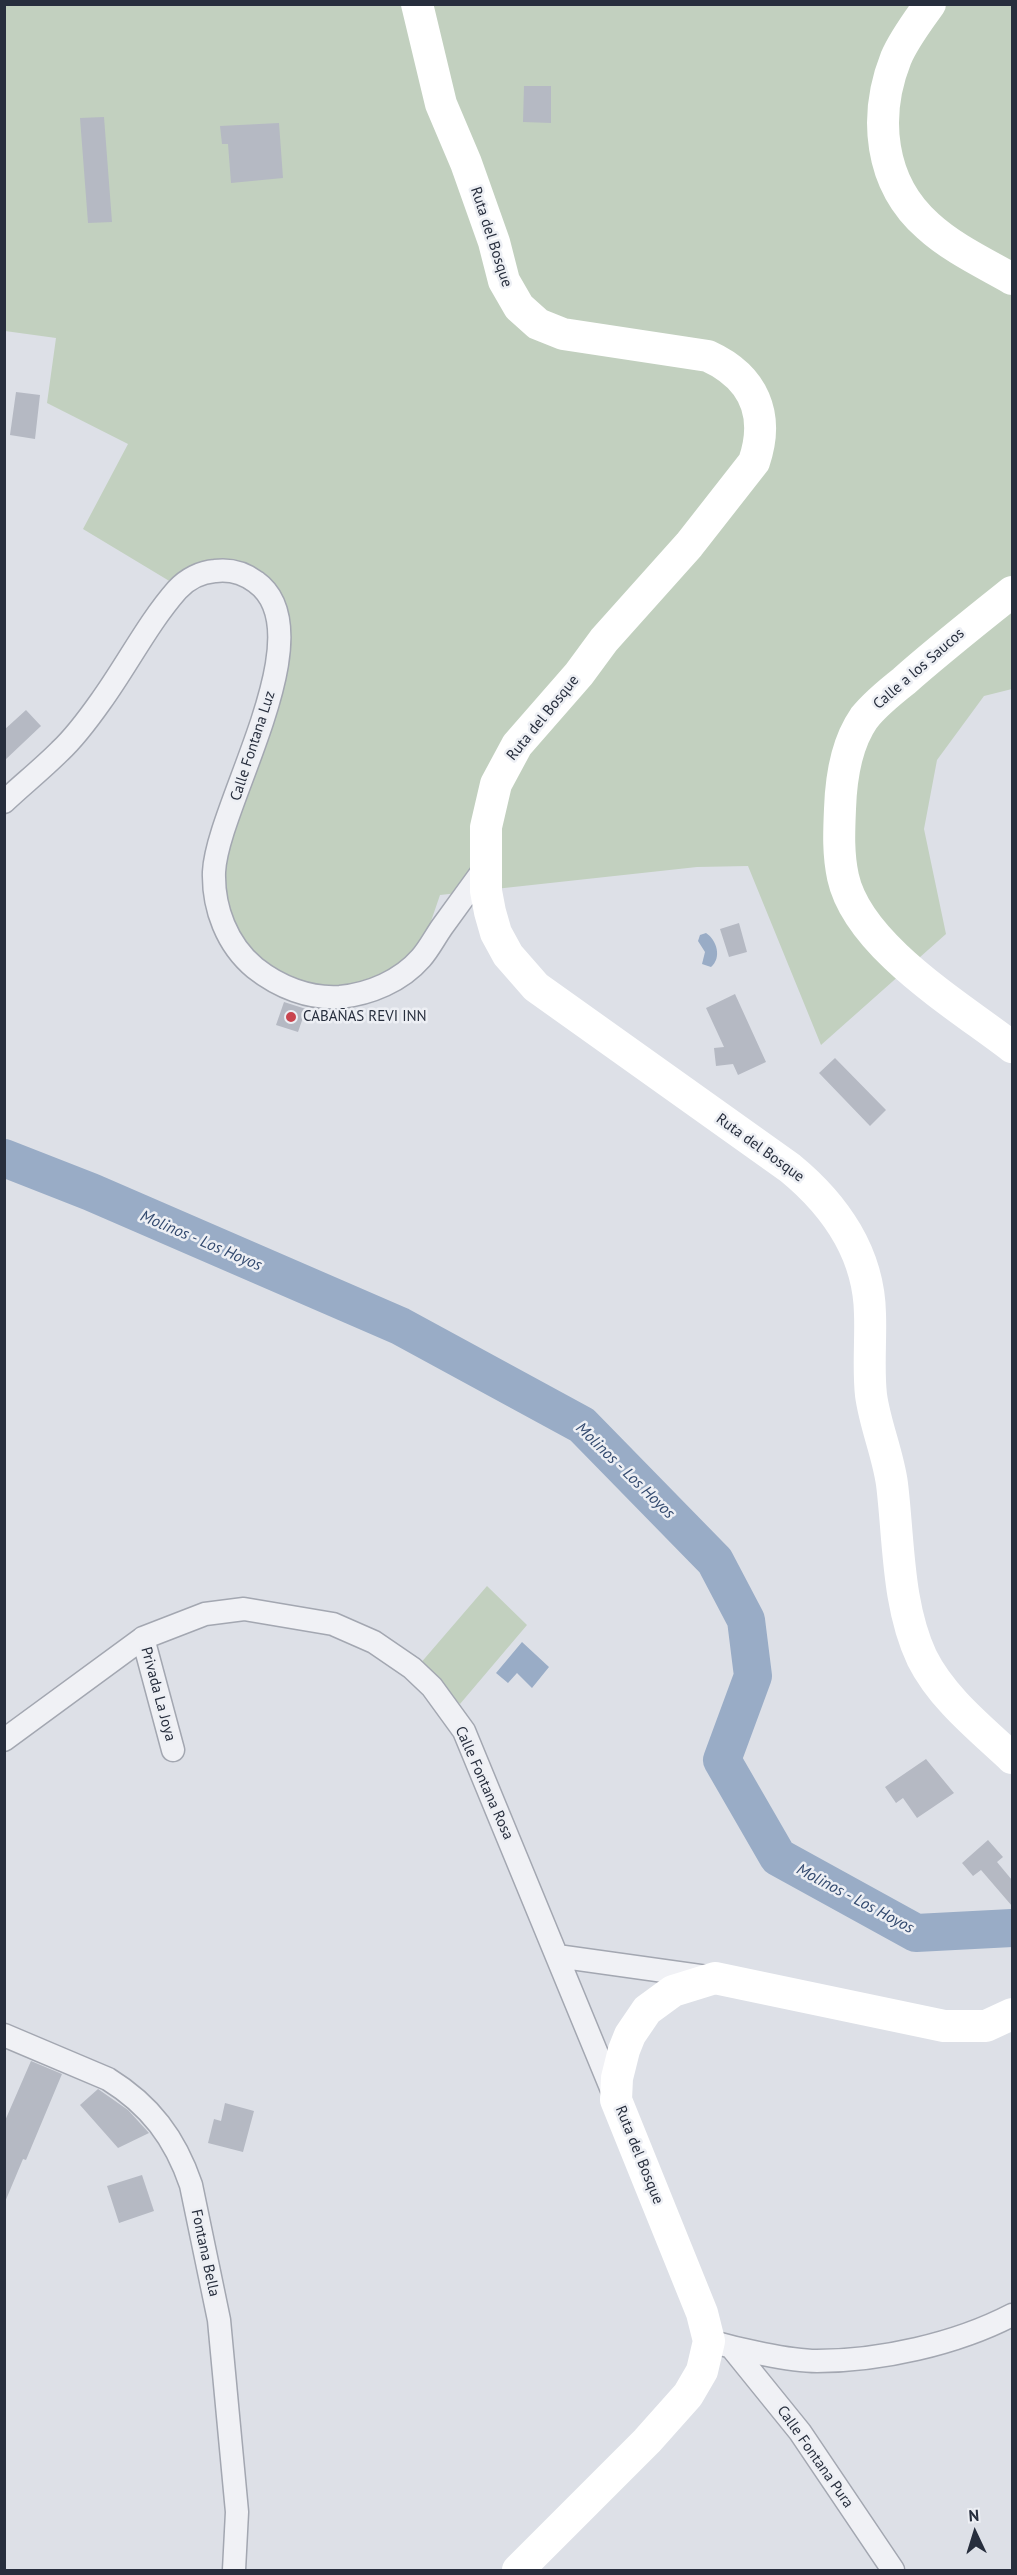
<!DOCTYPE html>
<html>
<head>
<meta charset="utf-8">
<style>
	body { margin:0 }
	#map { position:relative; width:1017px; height:2575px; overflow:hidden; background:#dde0e7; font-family:"PT Sans",sans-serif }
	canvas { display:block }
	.frame { position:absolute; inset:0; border:6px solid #272e3d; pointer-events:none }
	.north { position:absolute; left:945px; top:2503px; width:60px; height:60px; -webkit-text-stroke:4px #edeff4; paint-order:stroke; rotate:356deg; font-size:16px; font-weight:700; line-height:24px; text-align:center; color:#272e3d }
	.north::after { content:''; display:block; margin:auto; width:21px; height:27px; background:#272e3d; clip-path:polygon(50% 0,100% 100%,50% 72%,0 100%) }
</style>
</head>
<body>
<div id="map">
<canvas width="1017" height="2575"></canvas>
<div class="frame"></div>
<div class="north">N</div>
</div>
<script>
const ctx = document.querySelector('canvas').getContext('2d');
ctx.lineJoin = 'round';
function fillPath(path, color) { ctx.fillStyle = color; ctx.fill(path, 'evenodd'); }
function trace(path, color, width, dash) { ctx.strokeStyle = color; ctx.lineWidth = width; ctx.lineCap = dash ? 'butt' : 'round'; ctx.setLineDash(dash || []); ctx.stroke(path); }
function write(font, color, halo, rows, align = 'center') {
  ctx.font = font + ' "PT Sans",sans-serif'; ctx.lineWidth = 5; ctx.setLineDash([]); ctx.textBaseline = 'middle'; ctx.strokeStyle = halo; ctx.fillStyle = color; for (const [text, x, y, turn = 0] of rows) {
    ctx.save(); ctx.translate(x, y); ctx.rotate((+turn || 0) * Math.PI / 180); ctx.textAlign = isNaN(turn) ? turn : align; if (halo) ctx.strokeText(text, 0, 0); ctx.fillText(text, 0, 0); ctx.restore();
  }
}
const green = new Path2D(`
	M5,5H1012V689L984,696L937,760L924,829L946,934L821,1045L748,866L697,867L440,895L428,930L413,952L401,964L371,982L319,989L269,971L236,935L221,872L280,691L262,578L171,582L83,529L128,444L47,403L56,338L5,331Z
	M487,1586L527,1625L460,1704L419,1665Z`);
const water = new Path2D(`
	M706,933C717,940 722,958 711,967L702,964L705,952L698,941L700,935Z
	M522,1642L549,1667L532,1688L517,1673L508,1683L496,1673Z`);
const river = new Path2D(`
	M4,1158L91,1192L400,1326L582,1425L715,1561L746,1620L753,1676L722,1760L778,1857L916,1933L1012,1928`);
const building = new Path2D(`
	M524,86H551V123L523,122Z
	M104,117L112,222L88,223L80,118Z
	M279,123L283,178L231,183L228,144H222L220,126Z
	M16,392L40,395L35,439L10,435Z
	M26,710L41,726L4,761V730Z
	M739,923L747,952L729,957L720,929Z
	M735,994L766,1062L738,1075L733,1064L716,1066L714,1048L724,1047L706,1008Z
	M284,1002L306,1009L298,1032L276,1025Z
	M835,1058L886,1110L870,1126L819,1073Z
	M926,1759L954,1793L917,1818L903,1798L896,1803L885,1787Z
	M988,1840L1003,1857L997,1862L1012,1880V1906L981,1870L973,1876L962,1863Z
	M31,2061L62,2074L26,2160L23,2159L5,2202L4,2123Z
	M98,2089L128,2110L149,2133L118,2148L80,2105Z
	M225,2103L254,2111L243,2152L208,2143L214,2119L221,2121Z
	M142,2175L154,2211L119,2223L107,2186Z`);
const street = new Path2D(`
	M4,802C22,785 42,769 60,751C75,737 89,718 101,701C127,665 148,623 177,590C187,579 201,572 215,571C230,569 244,573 256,582C326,632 217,805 214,872C213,908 227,945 255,968C279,987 309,999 340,997C370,994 401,981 421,958C429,949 435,937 442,927C457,906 472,886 487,865
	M143,1638L173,1750
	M4,1740L143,1638L205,1614L244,1609L333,1624L374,1642L412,1668L432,1687L464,1731L614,2095
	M557,1956L707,1977
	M4,2035L108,2079C150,2105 175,2138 191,2185L219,2320L237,2512L234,2570
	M709,2341C737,2349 789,2361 817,2361C880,2361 956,2344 1012,2315
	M732,2348L800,2432L893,2570`);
const secondary = new Path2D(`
	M417,4L441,104L466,163L494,242L504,281L519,307L538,324L563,334L708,356C754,377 770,415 754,462L689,545L604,640L579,674L517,745L496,784L486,827V891L490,912L496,933L508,955L536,987L790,1168C835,1205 869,1254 870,1314C871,1341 868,1368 871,1395C875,1425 888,1454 892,1484C899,1541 897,1605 922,1658C942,1698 980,1728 1012,1758
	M930,4C918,21 904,39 896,58C873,116 879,183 928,226C952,248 984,263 1012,279
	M1012,592C976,621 939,650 904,681C890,692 875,704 864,718C846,744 841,778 840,809C839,832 838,854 843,877C858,946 959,1006 1012,1047
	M518,2570L647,2441L688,2395L702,2371L709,2341L702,2313L616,2100L617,2078L624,2050L630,2035L647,2010L673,1991L715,1978L944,2026H986L1012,2014`);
const markers = [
	[291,1017,6,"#c9454f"]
];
const streetNames = [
	["Ruta del Bosque",491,237,72],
	["Calle a los Saucos",919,669,-41],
	["Ruta del Bosque",543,718,-51],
	["Calle Fontana Luz",253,746,-72],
	["Ruta del Bosque",760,1148,36],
	["Privada La Joya",158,1694,75],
	["Calle Fontana Rosa",484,1783,66],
	["Ruta del Bosque",639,2155,68],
	["Fontana Bella",205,2253,78],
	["Calle Fontana Pura",815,2457,55]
];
const poiNames = [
	["CABAÑAS REVI INN",303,1017]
];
const waterNames = [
	["Molinos - Los Hoyos",201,1241,23],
	["Molinos - Los Hoyos",625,1471,44],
	["Molinos - Los Hoyos",855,1899,28]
];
fillPath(green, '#c2d0bf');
fillPath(water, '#99acc6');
trace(river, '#99acc6', 38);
fillPath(building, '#b5b9c3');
trace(street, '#a3a7b1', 25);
trace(street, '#f0f1f5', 22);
trace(secondary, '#fff', 32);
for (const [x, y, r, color] of markers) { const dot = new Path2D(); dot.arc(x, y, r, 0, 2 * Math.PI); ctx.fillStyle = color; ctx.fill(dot); trace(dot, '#edeff4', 2); }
write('15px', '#272e3d', '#edeff4', streetNames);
write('15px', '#272e3d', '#edeff4', poiNames, 'left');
write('italic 16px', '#334a6f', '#edeff4', waterNames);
</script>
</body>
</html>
